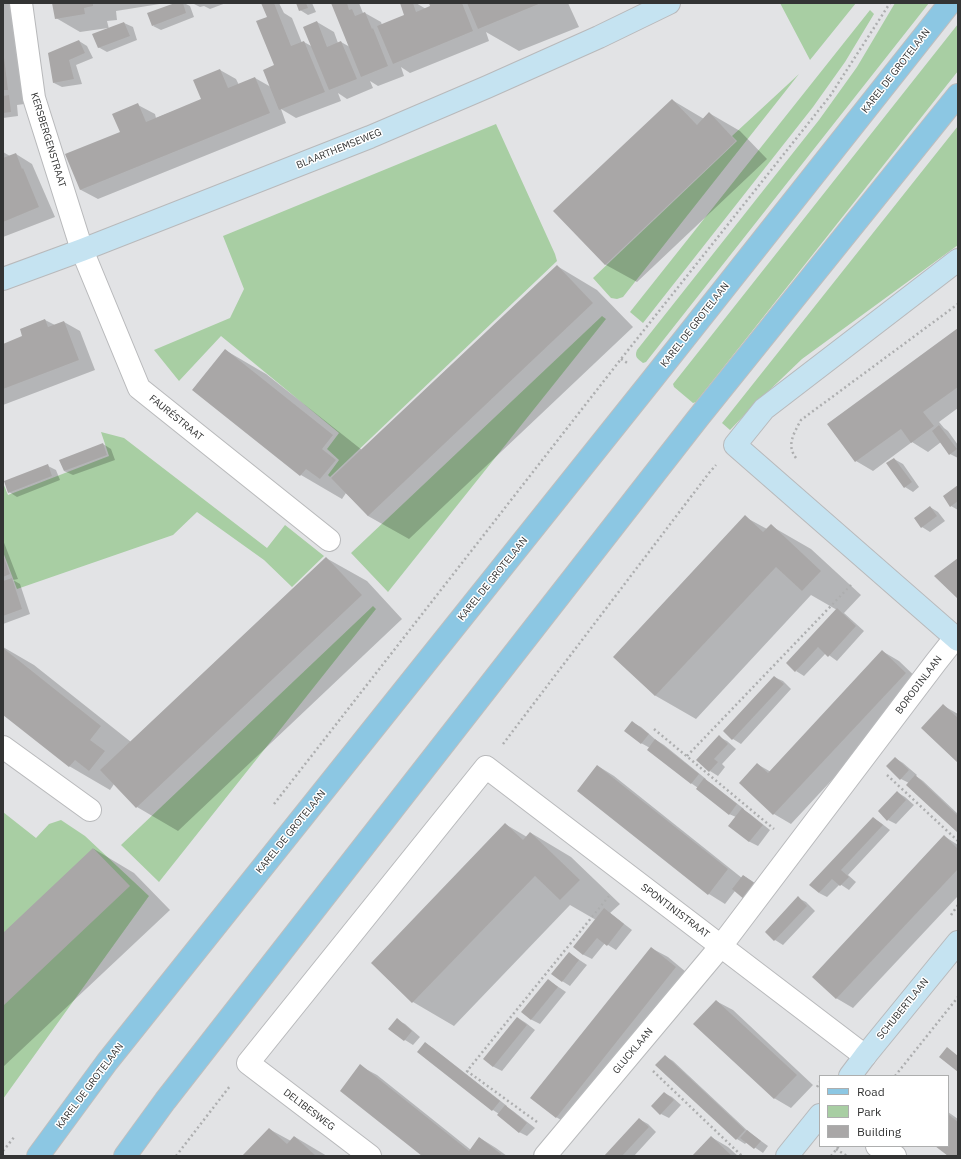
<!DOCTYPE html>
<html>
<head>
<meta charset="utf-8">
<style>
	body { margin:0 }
	#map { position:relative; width:961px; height:1159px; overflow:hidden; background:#e2e3e5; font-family:"IBM Plex Sans",sans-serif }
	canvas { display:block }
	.frame { position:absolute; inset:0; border:4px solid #333434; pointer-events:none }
	.legend { position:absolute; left:819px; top:1075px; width:130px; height:72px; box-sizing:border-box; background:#fff; border:1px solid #adaeae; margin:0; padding:5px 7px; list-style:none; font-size:12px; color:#333434 }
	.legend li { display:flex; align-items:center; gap:8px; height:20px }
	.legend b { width:20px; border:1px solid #adaeae }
</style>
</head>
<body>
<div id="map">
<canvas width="961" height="1159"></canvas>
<div class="frame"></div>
<ul class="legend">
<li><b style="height:5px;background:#8cc7e3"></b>Road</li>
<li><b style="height:11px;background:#a8cea3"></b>Park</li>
<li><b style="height:11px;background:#a9a7a7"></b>Building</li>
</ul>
</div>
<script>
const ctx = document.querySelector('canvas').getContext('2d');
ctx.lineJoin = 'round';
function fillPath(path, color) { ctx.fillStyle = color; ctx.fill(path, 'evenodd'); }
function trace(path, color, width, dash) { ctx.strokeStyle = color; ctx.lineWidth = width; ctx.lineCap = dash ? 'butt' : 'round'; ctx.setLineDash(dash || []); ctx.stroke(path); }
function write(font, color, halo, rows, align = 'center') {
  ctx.font = font + ' "IBM Plex Sans",sans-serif'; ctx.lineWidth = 3; ctx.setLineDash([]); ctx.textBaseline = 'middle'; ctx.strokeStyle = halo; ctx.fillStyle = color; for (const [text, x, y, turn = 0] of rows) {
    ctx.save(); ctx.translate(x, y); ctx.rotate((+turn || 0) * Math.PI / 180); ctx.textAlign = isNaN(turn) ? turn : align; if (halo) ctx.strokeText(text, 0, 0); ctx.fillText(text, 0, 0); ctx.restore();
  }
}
const green = new Path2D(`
	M780,3H856L810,60Z
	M895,3H929L646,362L643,363C638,359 634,357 637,350L819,120L857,67Z
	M870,10L874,14L845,62L813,107L643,323L630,312Z
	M958,24V71L696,402L693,403L674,387L673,384Z
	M799,74L623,297L617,299L611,298L593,278L737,141L732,136Z
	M496,124L555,254L557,261L330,477L328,475L339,460L327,449L339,433L221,336L179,381L154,350L230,318L244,289L223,236Z
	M958,126V245L802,359L754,405L730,430L722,423Z
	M602,316L606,319L388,592L351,553Z
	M101,432L124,438L267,548L285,525L324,556L292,587L264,560L197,512L173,535L17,589L3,552V483L8,495L109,456Z
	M373,606L376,609L159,882L121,845Z
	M3,812L36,838L49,824L61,820L85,836L149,896L3,1099Z`);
const shadow = new Path2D(`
	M3,3H20L32,103L17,105L18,116L3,118Z
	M53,3H166L116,11L117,20L107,21L109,29L124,23L133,27L137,40L107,52L98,47L108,28L80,32L56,18Z
	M178,3H184L190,6L194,17L161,30L153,26Z
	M192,3H226L210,9L204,6L200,7Z
	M262,3H279L284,13L292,18L302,43L304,42L313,47L317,22L334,32L338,43L341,42L350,47L332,3H359L363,13H365L381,22L382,25L406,16L403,3H416L426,9L432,7L430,3H568L579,27L519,51L486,32L489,41L410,73L401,67L404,76L378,86L370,81L373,88L347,99L338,93L341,101L296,118L281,109L286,123L98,199L81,190L66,155L121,133L138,105L155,114L156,118L202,100L220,70L236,79L239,85L255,78L271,87L275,66L268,17Z
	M297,3H312L316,12L308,15L300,10Z
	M79,41L87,46L93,58L76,65L82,84L62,87L54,83Z
	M672,100L704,119L709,113L740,131L767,159L637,282L606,265L555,211Z
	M3,152L10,156L16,154L32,164L55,217L3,237Z
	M557,266L597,290L633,327L409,539L368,516L348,495L346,493L342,499L301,475L193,390L225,350L266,374L362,450Z
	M45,320L55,325L64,322L80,331L95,370L3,405V345L24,337Z
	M958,329V408L939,422L944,428L948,431L958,445V458L950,454L941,442L928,452L912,442L873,471L856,461L829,424Z
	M103,444L111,449L115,460L73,475L64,471Z
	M894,459L903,464L919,487L913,492L905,487Z
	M48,466L56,470L60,480L17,497L9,492Z
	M958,486V510L951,506Z
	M930,507L938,512L945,521L930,532L922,527Z
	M745,517L767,529L771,526L811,549L861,595L844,613L864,631L837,661L826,653L804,676L796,671L837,610L811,595L696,719L656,696L615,657Z
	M3,540L18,579L13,580L20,584L30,614L3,624Z
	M326,558L367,581L402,619L178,831L137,807L117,786L114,784L110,790L69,766L3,714V647L34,665L131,742Z
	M882,651L899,661L922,683L791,824L774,814L740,783L757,764L771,772Z
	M774,677L783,681L791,689L741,744L733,739L724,731Z
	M944,706L958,714V761Z
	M633,723L641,727L656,740L664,745L706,779L705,780L712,784L744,809V810L750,814L770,830L758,846L750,842L730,826L736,817L729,814L698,788L691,783L650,748L641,743Z
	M719,737L727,741L736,749L722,764L725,767L718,776L710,771Z
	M895,758L903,763L917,775L916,776L923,781L958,814V832L909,783L901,779Z
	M598,766L614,776L742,878L744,876L752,881L764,891H735L725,904L709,894Z
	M897,792L905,797L914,805L896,824L888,820Z
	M873,818L881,823L890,830L848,875L856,882L849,890L840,884L827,897L819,893Z
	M505,824L527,837L531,833L571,857L620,904L610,913L632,930L616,950L605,943L592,959L584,955L574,947L596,920L570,905L454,1026L413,1002L372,963Z
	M944,836L958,845V896L853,1008L836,998Z
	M94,849L134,873L170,910L3,1067V934Z
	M798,898L806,902L815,911L783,945L775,940L766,932Z
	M651,948L668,957L692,977L573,1127L556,1117Z
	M569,953L587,965L570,986L562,981Z
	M548,980L566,992L540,1024L532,1020L522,1012Z
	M716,1001L733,1010L813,1085L791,1108L774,1098Z
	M518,1018L526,1023L535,1030L502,1071L494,1067L485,1059Z
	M397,1020L405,1024L420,1037L413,1045L405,1040L390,1029Z
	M425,1043L433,1048L507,1106V1107L513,1111L535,1128L527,1136L519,1132L499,1114L493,1110L419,1051Z
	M665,1056L673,1061L750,1133L768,1146L763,1153L747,1142L745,1144L737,1139L657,1065Z
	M360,1066L377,1075L471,1150L480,1138L496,1148L507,1156H424Z
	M664,1093L672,1097L681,1105L669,1118L661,1114Z
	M948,1112L958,1119V1156H950L937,1146H948Z
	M639,1119L648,1124L656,1132L634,1156H605Z
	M269,1129L291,1141L295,1137L327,1156H244Z
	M711,1137L728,1147L738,1156H694Z`);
const building = new Path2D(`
	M52,3H93V6L84,8L85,14L55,19Z
	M175,3H183L186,13L152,26L147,13Z
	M261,3H274L291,46L304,41L325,92L279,110L263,70L274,65L256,21L267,17Z
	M296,3H306L308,8L299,11Z
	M331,3H347L349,10L352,9L355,16L365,12L372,29L373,28L388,66L361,77Z
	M400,3H413L416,12L430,6L429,3H462L473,31L393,64L377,26L404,15Z
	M467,3H541L478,29Z
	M317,21L327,47L341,41L357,79L329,90L303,27Z
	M124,22L130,36L98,48L92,34Z
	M79,40L85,53L69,60L74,79L53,83L48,53Z
	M3,57H4L8,90H3Z
	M220,69L228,88L255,77L270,113L80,190L65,154L120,132L112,114L138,103L146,122L201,99L193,80Z
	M9,95L11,112L3,113V96Z
	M672,99L697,125L709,112L736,141L605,265L553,211Z
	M16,153L22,169L23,168L39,207L3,222V158Z
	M557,265L593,303L368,516L331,478Z
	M45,319L48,327L64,321L79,360L3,389V344L22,336L20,329Z
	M958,328V387L923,412L934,426L911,443L901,429L855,462L827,424Z
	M225,349L333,435L322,449L336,460L320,479L306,469L300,476L192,390Z
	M939,425L957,449L949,455L932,431Z
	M103,443L107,455L64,471L59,460Z
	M894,458L912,482L904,488L886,463Z
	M48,464L52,476L8,493L4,481Z
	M958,485V501L950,507L943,496Z
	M930,506L937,516L921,528L914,518Z
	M745,515L763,532L771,524L821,571L802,591L776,567L655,696L613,657Z
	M3,555L10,574L3,577Z
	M326,557L362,595L136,808L100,770Z
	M958,558V599L934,576Z
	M12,578L22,609L3,616V581Z
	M837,608L856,626L828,657L818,647L795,672L786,663Z
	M3,648L101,726L90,740L105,751L89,771L75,760L69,767L3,715Z
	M882,650L906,673L773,815L739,783L757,763L768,773Z
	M774,676L784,684L732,740L723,731Z
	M943,704L958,718V763L921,728Z
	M632,721L649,734L641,744L624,731Z
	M719,735L728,744L714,759L718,762L709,772L696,760Z
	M655,739L699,774L691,784L647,750Z
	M895,757L909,770L900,780L886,766Z
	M597,765L728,869L708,895L577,791Z
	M915,775L958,816V833L906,785Z
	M704,778L737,804L729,815L696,789Z
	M897,791L906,800L887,821L878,811Z
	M742,808L763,825L749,842L728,826Z
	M873,817L883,825L841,870L849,877L840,886L832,879L819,893L809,885Z
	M505,823L523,840L530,832L580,880L560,900L535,876L412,1003L371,963Z
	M944,835L958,849V869L836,999L812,977Z
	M93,848L130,886L3,1006V933Z
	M743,875L757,885L745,900L732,889Z
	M798,896L807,906L774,941L765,932Z
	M604,908L624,924L607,946L597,938L583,955L573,947Z
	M651,947L676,967L556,1118L530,1098Z
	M569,952L579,960L562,982L551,974Z
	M548,979L558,987L531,1020L521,1012Z
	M716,1000L797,1075L774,1099L693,1024Z
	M517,1017L527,1025L493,1067L483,1059Z
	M397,1018L412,1031L404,1041L388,1029Z
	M425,1042L500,1101L492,1111L417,1052Z
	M947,1047L958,1056V1072L939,1057Z
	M665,1055L745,1130L736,1140L655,1065Z
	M360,1064L469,1151L479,1137L501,1154L500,1156H422L340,1091Z
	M664,1092L674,1100L660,1115L651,1106Z
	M505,1105L527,1123L519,1133L497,1115Z
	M948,1114L958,1122V1156H948L935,1146H948Z
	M639,1118L649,1127L635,1142L622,1156H604Z
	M269,1128L287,1144L294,1136L316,1156H242Z
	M747,1130L761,1141L754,1149L740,1138Z
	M711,1136L732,1156H692Z`);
const path = new Path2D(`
	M621,359L629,364
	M796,458C786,445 794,433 801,420L958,304
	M654,729L774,829
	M503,744L709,473L716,465
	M687,756L851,585
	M887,775L958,841
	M274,804L621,359L830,96L890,3
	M951,915L958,905
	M653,1071L742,1156
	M895,1076L958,997
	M817,1087L820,1082
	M537,1122L467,1071L609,896
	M836,1149L847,1156
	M3,1151L15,1136
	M176,1156L230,1086
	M831,1156L839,1146`);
const street = new Path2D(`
	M21,3L34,98L82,250L139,388L329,540
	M3,747L90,810
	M877,1146L895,1156
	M370,1156L248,1063L486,767L865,1056
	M545,1156L721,946L936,662L955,638L958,636`);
const secondary = new Path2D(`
	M958,260L764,409L735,445L958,640
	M3,279L82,250L370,137L487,87L599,37L669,3
	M850,1076L865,1056L958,942
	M787,1156L820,1115`);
const primary = new Path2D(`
	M38,1156L107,1062L651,381L950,3
	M125,1156L165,1101L698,418L958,95`);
const streetNames = [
	["KAREL DE GROTELAAN",896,71,-52],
	["KERSBERGENSTRAAT",48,140,73],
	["BLAARTHEMSEWEG",339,149,-22],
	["KAREL DE GROTELAAN",695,325,-52],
	["FAURÉSTRAAT",176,418,39],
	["KAREL DE GROTELAAN",493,579,-51],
	["BORODINLAAN",919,685,-53],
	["KAREL DE GROTELAAN",291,832,-51],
	["SPONTINISTRAAT",675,911,37],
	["SCHUBERTLAAN",903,1009,-51],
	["GLUCKLAAN",633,1051,-50],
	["KAREL DE GROTELAAN",90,1086,-53],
	["DELIBESWEG",309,1110,37]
];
fillPath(green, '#a8cea3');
fillPath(shadow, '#0003');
fillPath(building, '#a9a7a7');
trace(street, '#b8b9bb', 24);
trace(secondary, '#b8b9bb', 24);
trace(primary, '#bebebe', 24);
trace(path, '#adaeaf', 2.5, [2, 3]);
trace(street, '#fff', 22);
trace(secondary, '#c5e3f1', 22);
trace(primary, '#8cc7e3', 22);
write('10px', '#333434', '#fff', streetNames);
</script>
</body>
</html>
